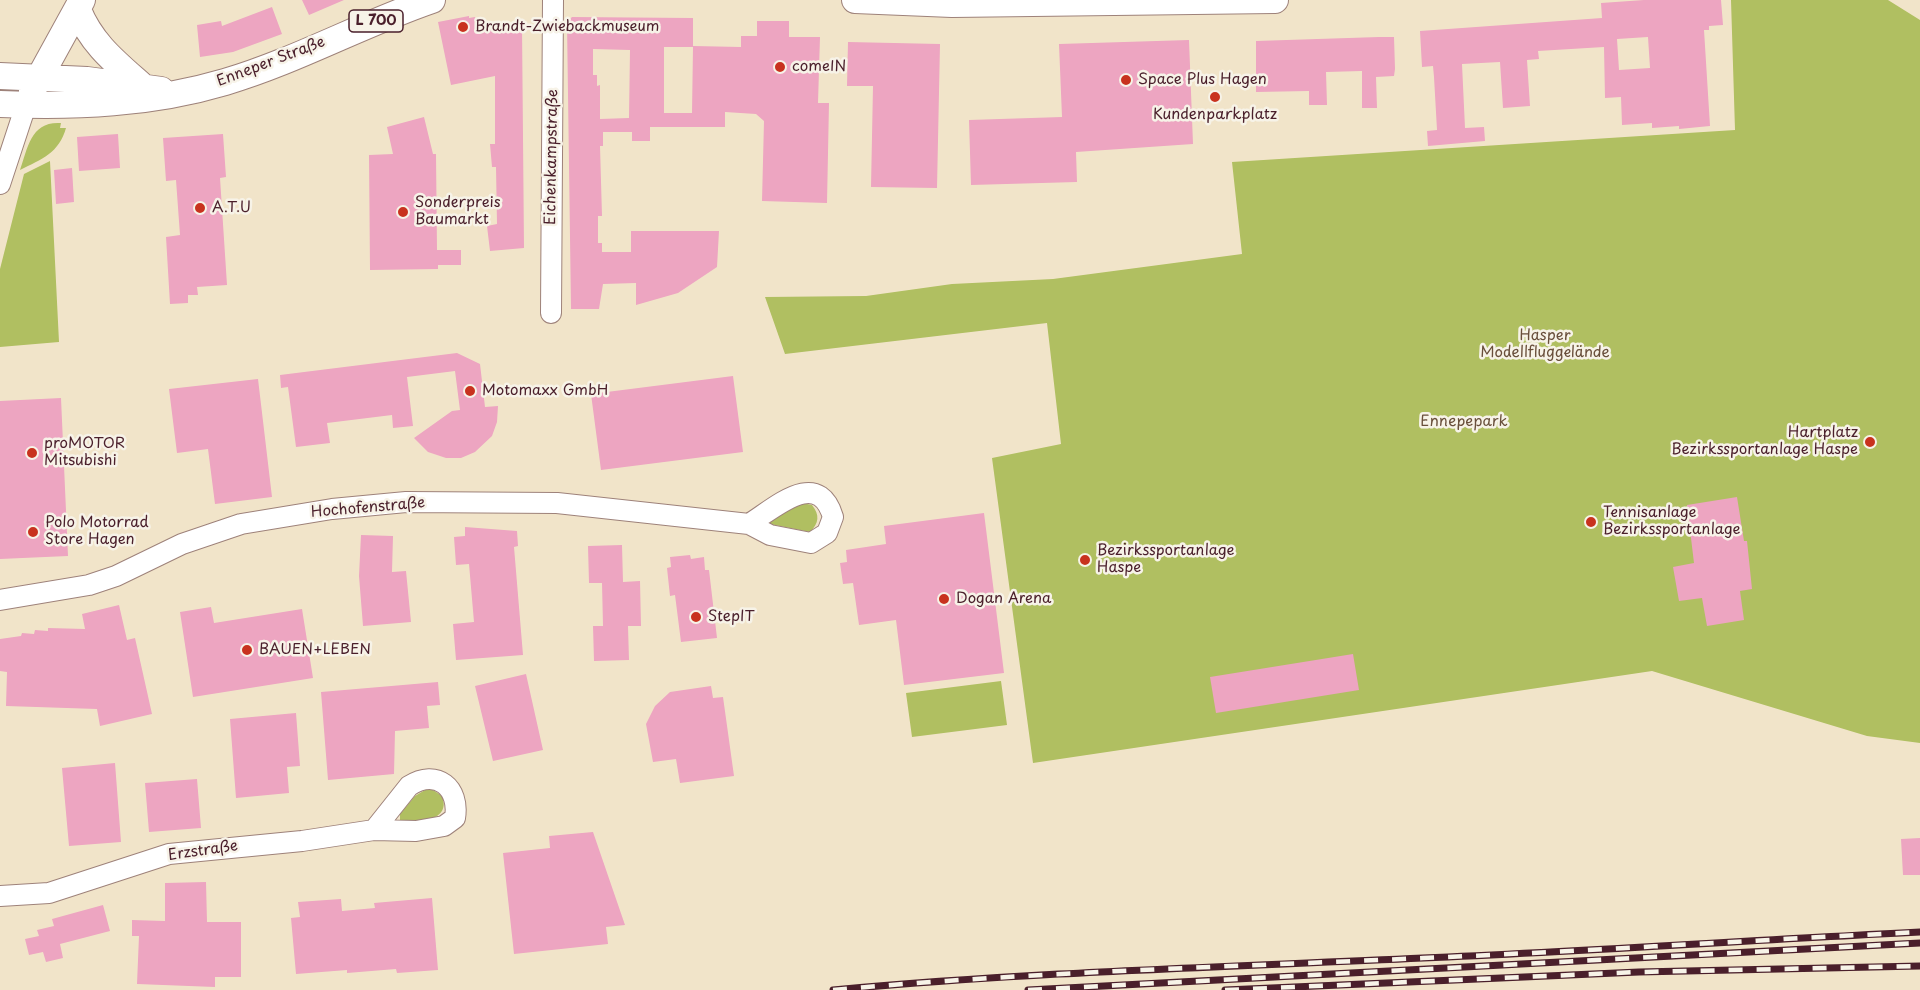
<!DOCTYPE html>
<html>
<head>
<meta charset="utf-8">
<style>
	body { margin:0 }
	canvas { display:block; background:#f1e4c9 }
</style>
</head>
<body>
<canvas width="1920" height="990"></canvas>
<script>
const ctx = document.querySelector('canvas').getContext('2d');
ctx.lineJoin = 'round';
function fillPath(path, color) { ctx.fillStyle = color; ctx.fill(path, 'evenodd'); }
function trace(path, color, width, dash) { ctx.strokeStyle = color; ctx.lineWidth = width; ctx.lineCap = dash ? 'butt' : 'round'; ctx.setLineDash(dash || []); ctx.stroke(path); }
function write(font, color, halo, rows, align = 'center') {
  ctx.font = font + ' "Playpen Sans",sans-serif'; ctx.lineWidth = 5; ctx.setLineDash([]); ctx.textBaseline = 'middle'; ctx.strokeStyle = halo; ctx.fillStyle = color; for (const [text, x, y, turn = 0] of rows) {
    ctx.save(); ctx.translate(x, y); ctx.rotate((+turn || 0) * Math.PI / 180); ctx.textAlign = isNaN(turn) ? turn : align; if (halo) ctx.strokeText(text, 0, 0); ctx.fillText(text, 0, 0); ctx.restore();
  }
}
const green = new Path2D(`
	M1731,0H1888L1920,20V743L1867,736L1652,671L1033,763L992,458L1061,444L1047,323L785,354L765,297L866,296L952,284L1053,279L1242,254L1232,162L1735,130Z
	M61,123L60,128H66C59,153 42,159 20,170C28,147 31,121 61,123Z
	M50,161L59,342L0,347V269L24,174Z
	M798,502L812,505C820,515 819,523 810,532L770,524L769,521Z
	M1001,681L1007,725L912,737L906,693Z
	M425,790H433L442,796C452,821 417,824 400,820V814L415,796Z`);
const building = new Path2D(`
	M302,0H344L309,15Z
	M1644,0H1721L1723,25L1709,26V30H1704L1710,126L1679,129V126L1652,128V123L1622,125L1621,97L1605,98L1604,47L1538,51L1539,59L1527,60L1530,106L1503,108L1500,62L1462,64L1465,128L1484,127L1485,141L1428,146L1427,131L1437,130L1434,77L1433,66L1422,67L1420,31L1602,18L1601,3ZM1648,37L1650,68L1619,70L1617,39Z
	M272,7L282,34L233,52L200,57L197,25L221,21L222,26Z
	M469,16V18L475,17L477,26H522L524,248L490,251L487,226L497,224L496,167H492L490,144H495V76L451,85L438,22Z
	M572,17L693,18V46L741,47V36H757V21H789V37H820L818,103H829L827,203L762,201L764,121L756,114L725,112V127H650V141H632V132H603V146H600L602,216H598V243H602V252H631V231H719L717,267L678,293L636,305V283L603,284L599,309H571L567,22ZM664,47H693L692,113H664ZM593,49L630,50L629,118L600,119V85L597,86V75H593Z
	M1379,37H1394L1395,69L1394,76L1376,77L1377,108H1362V71L1326,72L1327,105H1309V91L1256,92V41Z
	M1189,40L1193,144L1076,152L1077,182L971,185L969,120L1062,117L1059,44Z
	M848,42L940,44L937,188L871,187L873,86H847Z
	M424,117L433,154H436L437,250H461V265H438V269L370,270L369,155L393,154L387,127Z
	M118,134L120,168L79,171L77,137Z
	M223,134L226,177L220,178L227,285L197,287L198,295H188V303L170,304L166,237L180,235L176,180L166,181L163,138Z
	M72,168L74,202L56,204L54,170Z
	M457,353L480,364L485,407L498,406L497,422L492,436L475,452L461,458H446L428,452L414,438L452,411L460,410L455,371L407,377L413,426L393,428L392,415L327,423L330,443L296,447L288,387L281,388L280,375Z
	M733,376L743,452L601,470L591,394Z
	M258,379L272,497L215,504L208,449L177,453L169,389Z
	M61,398L68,556L0,559V401Z
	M1737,497L1744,541H1747L1752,589L1740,591L1744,620L1707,626L1702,598L1679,601L1673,567L1694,563L1687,505Z
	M984,513L1004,673L904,685L896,620L859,625L853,583L843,584L840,563L847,562L846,550L886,544L884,526Z
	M465,527L517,531L518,546L514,547L523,655L456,660L453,624L474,622L469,564L456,565L454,537L465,536Z
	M361,535L393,536L392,572L406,571L411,622L363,626L359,576Z
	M622,545L623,582L640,581L641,626H628L629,660L594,661L593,626H603L602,583H589L588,546Z
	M690,555L691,559L704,557L705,570H709L717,638L681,642L675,595L670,596L667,568L671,567L670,557Z
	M119,605L127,640L135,638L152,714L100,726L97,709L6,706L7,672L0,671V639L21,636L22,633L34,634L35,630L48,631V628L85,629L82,614Z
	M211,607L214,623L302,609L313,678L193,697L180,612Z
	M1353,654L1359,690L1216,713L1210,677Z
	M526,674L543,750L493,761L475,686Z
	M438,682L440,705L427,706L429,728L395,731L394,774L328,780L321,692Z
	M711,686L713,698L723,697L734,776L680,783L676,759L653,762L646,724L655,706L670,692Z
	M296,713L300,766L287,767L289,793L236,798L230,719Z
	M115,763L121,842L69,846L62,768Z
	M197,779L201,828L149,832L145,783Z
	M593,832L625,925L606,927L608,944L514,954L503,853L550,848L549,836Z
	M1920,838V875H1903L1901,839Z
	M206,882L207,922H241V977H215V987L137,984L139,936H132V920L165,921V883Z
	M432,898L438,970L397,973L396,969L347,973V970L296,974L291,918L300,917L298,902L341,899L342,911L375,908L374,903Z
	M103,905L110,931L60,944L63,958L46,962L43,952L29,955L25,939L39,936L37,930L54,926L52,919Z`);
const minor = new Path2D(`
	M0,184L26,105
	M551,313L553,0
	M0,600L89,585L116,576L182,544L241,524L332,509L406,502L557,503L749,524L770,535L811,543L827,533L833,517C818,467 775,508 749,524
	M0,896L49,893L169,854L302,841L374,830L416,831L444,826L455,818C460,788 437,768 409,786L374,830`);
const major = new Path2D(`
	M855,0L952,4L1275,0
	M78,10C91,43 115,62 141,85
	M0,76L87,80L161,90
	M32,91L82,0
	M0,104C76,107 151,104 225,82C296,61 362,24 432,0`);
const rail = new Path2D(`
	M833,990C1029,972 1226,967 1423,958C1589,951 1754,940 1920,932
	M1028,990L1920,943
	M1225,990L1639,972L1920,966`);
const markers = [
	[463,27,6,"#c8321e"],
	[780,67,6,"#c8321e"],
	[1126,80,6,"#c8321e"],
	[1215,97,6,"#c8321e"],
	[200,208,6,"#c8321e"],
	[403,212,6,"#c8321e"],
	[470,391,6,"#c8321e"],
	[1870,442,6,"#c8321e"],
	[32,453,6,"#c8321e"],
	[1591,522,6,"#c8321e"],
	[33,532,6,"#c8321e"],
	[1085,560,6,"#c8321e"],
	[944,599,6,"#c8321e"],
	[696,617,6,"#c8321e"],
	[247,650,6,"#c8321e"]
];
const shields = [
	[376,21,54]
];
const shieldNames = [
	["L 700",376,21]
];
const poiNames = [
	["Brandt-Zwiebackmuseum",475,27],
	["comeIN",792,67],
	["Space Plus Hagen",1138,80],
	["Kundenparkplatz",1215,115,"center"],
	["Sonderpreis",415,203],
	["Baumarkt",415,220],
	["A.T.U",212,208],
	["Motomaxx GmbH",482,391],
	["Hartplatz",1858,433,"right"],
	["Bezirkssportanlage Haspe",1858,450,"right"],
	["proMOTOR",44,444],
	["Mitsubishi",44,461],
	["Tennisanlage",1603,513],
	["Bezirkssportanlage",1603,530],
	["Polo Motorrad",45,523],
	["Store Hagen",45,540],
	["Bezirkssportanlage",1097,551],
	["Haspe",1097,568],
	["Dogan Arena",956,599],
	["StepIT",708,617],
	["BAUEN+LEBEN",259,650]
];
const streetNames = [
	["Enneper Straße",271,62,-21],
	["Eichenkampstraße",552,157,-89],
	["Hochofenstraße",368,508,-5],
	["Erzstraße",203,851,-8]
];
const parkNames = [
	["Hasper",1545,336],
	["Modellfluggelände",1545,353],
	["Ennepepark",1464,422]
];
fillPath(green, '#b0bf61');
fillPath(building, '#eda5c1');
trace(minor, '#9e827a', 22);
trace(major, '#9e827a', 28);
trace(minor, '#fff', 20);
trace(major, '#fff', 26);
trace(rail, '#4a1f2b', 7);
trace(rail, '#f7f3e8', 4.5, [14]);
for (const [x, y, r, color] of markers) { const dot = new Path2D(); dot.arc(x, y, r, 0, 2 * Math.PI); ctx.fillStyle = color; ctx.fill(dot); trace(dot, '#f7f3e8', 2); }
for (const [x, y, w] of shields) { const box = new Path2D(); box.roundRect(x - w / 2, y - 11, w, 22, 4.5); ctx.fillStyle = '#f7f3e8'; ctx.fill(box); trace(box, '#4a1f2b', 1.5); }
write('bold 14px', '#4a1f2b', null, shieldNames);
write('15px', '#4a1f2b', '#f7f3e8', poiNames, 'left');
write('15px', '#4a1f2b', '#f7f3e8', streetNames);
write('15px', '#694f3b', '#f7f3e8', parkNames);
</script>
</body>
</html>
